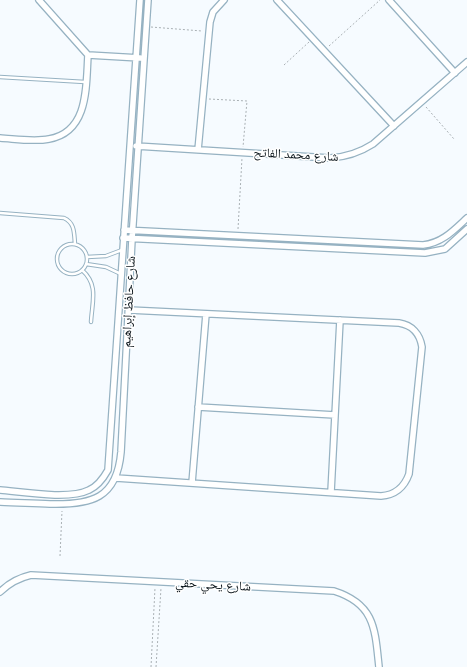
<!DOCTYPE html>
<html>
<head>
<meta charset="utf-8">
<style>
	body { margin:0 }
	canvas { display:block; background:#f6fbff }
</style>
</head>
<body>
<canvas width="467" height="667"></canvas>
<script>
const ctx = document.querySelector('canvas').getContext('2d');
ctx.lineJoin = 'round';
function trace(path, color, width, dash) { ctx.strokeStyle = color; ctx.lineWidth = width; ctx.lineCap = dash ? 'butt' : 'round'; ctx.setLineDash(dash || []); ctx.stroke(path); }
function write(font, color, halo, rows, align = 'center') {
  ctx.font = font + ' "Fira Sans","Noto Naskh Arabic",sans-serif'; ctx.lineWidth = 3; ctx.setLineDash([]); ctx.textBaseline = 'middle'; ctx.strokeStyle = halo; ctx.fillStyle = color; for (const [text, x, y, turn = 0] of rows) {
    ctx.save(); ctx.translate(x, y); ctx.rotate((+turn || 0) * Math.PI / 180); ctx.textAlign = isNaN(turn) ? turn : align; if (halo) ctx.strokeText(text, 0, 0); ctx.fillText(text, 0, 0); ctx.restore();
  }
}
const path = new Path2D(`
	M151,27L202,31
	M329,46L380,0
	M284,65L309,42
	M209,99L247,101L243,147
	M426,107L454,139
	M238,229L242,158
	M60,556L62,511
	M151,667L155,588
	M156,667L161,588`);
const lane = new Path2D(`
	M0,77L85,82
	M0,213L64,218C75,223 74,233 75,244
	M57 259a15 15 0 1 1 30 0a15 15 0 1 1-30 0Z
	M87,257L106,256L122,250
	M86,264L106,267L121,274
	M82,270C99,285 92,302 91,322`);
const street = new Path2D(`
	M39,0L88,55L140,58
	M277,0L394,126
	M389,0L455,73
	M0,138C16,139 34,142 49,139C89,132 86,86 88,55
	M136,146L330,158C347,157 359,153 373,144L467,62
	M198,150L210,22L213,12L224,0
	M124,230L423,245C442,243 453,231 467,218
	M123,238L425,253L445,249L467,229
	M198,407L335,415
	M116,478L381,496C395,495 404,488 409,474L422,347C420,334 412,325 399,323L129,310
	M192,483L206,314
	M0,490C23,492 69,500 89,490C98,486 103,479 108,470L140,0
	M331,492L340,320
	M0,502C17,503 33,503 50,504C91,505 117,499 121,452L132,239L148,0
	M0,592C9,583 18,578 31,575L334,591C375,604 375,629 379,667`);
const streetNames = [
	["شارع محمد الفاتح",296,155,3],
	["شارع حافظ إبراهيم",129,302,-87],
	["شارع يحي حقي",213,585,3]
];
trace(lane, '#96b2c2', 4.5);
trace(street, '#96b2c2', 8);
trace(path, '#a9b0b4', 1, [2, 2]);
trace(lane, '#fff', 2.5);
trace(street, '#fff', 5.5);
write('13px', '#091319', '#fff', streetNames);
</script>
</body>
</html>
